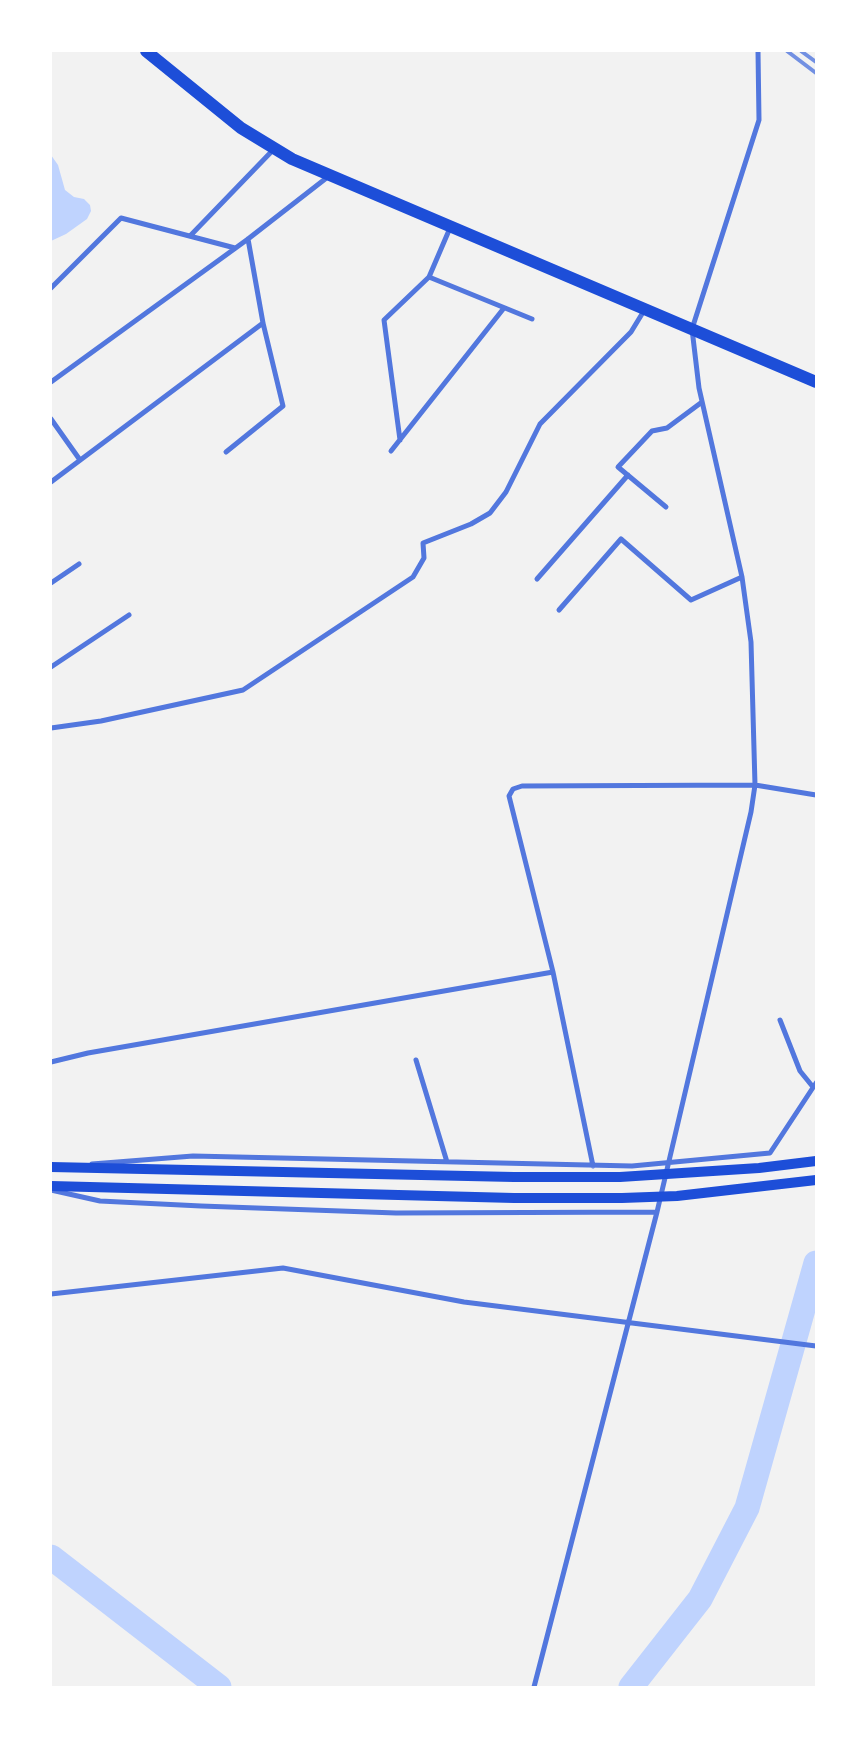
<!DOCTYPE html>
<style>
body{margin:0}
#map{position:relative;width:867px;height:1738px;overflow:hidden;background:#f2f2f2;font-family:Helvetica,sans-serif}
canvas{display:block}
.frame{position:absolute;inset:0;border:52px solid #fff;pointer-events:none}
</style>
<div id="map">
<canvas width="867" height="1738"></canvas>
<div class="frame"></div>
</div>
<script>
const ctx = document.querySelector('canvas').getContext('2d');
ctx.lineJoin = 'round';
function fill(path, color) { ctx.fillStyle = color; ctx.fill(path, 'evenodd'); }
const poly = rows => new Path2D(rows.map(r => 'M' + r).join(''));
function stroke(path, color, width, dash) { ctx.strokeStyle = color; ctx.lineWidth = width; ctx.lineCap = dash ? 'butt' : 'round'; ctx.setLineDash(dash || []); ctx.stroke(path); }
fill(poly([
 [51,155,58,165,65,190,74,197,84,199,90,205,91,211,87,219,66,234,51,241]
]), '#bfd3fe');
stroke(poly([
 [51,1557,219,1687],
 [631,1687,700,1599,747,1508,816,1263]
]), '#bfd3fe', 25);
stroke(poly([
 [190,236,274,149],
 [429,277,532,319],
 [51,288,121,218,235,248],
 [51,382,248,239,329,176],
 [51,419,80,460],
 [400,440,384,320,429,277,450,228],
 [391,451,504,308],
 [226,452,283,406,263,323,248,239],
 [51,482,263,323],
 [666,507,618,467,652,431,667,428,702,402],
 [537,579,628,475],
 [51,583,79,564],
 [559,610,621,539,691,600,742,577],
 [51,667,129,615],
 [51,728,101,721,243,690,413,577,424,558,423,543,471,524,490,513,506,492,540,424,631,332,645,309],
 [780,1020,800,1071,813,1087],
 [416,1060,447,1162],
 [51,1062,88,1053,553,972],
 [92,1164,193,1156,632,1166,770,1153,816,1083],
 [593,1166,553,972,509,796,513,789,522,786,755,785,816,795],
 [51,1190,100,1201,201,1206,396,1213,657,1212,534,1687],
 [657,1212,751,812,755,785,751,642,742,577,699,388,692,329,759,120,758,51],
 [51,1294,283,1268,464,1302,816,1346]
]), '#5277de', 5);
stroke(poly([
 [51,1167,514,1177,620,1177,759,1168,816,1161],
 [51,1186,514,1198,622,1198,677,1196,816,1180]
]), '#1d4ed8', 10);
stroke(poly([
 [146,51,241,128,292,159,816,382]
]), '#1d4ed8', 12);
stroke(poly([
 [787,51,816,73],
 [801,51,816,62]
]), '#7290e2', 4);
</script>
